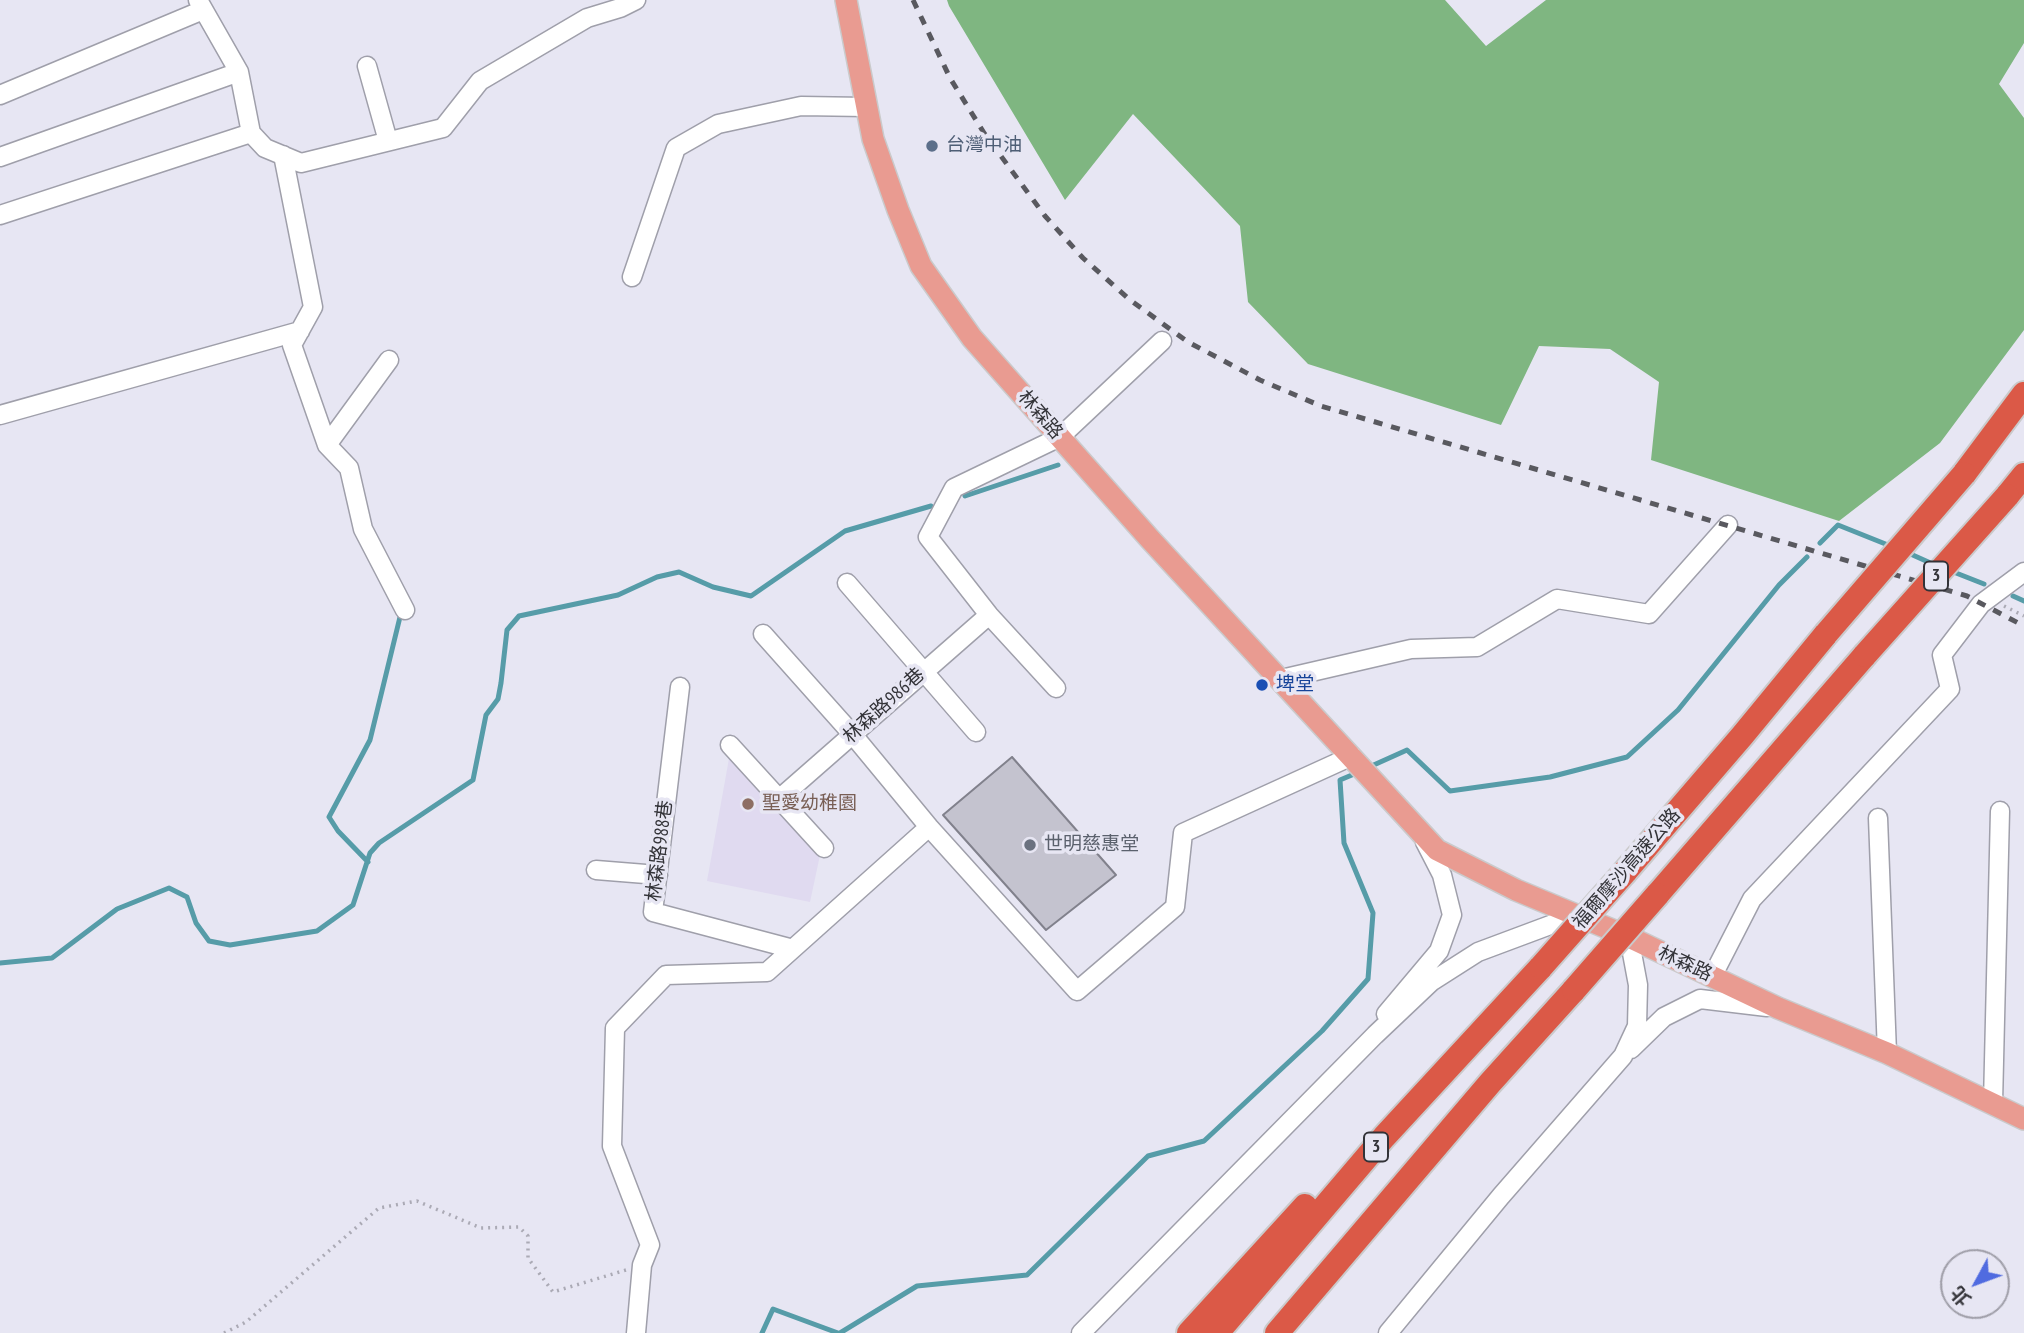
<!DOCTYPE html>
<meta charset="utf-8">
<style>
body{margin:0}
#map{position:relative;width:2024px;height:1333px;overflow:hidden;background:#e7e6f3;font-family:"PT Sans Narrow","Noto Sans TC",sans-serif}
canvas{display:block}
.north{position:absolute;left:1940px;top:1249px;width:70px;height:70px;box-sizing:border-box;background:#e7e6f3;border:2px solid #9f9ea8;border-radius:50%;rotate:229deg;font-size:19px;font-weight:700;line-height:28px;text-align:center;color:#333338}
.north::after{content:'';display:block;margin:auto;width:24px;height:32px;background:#506be0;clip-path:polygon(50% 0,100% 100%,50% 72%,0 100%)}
</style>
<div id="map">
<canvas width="2024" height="1333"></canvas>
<div class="north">北</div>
</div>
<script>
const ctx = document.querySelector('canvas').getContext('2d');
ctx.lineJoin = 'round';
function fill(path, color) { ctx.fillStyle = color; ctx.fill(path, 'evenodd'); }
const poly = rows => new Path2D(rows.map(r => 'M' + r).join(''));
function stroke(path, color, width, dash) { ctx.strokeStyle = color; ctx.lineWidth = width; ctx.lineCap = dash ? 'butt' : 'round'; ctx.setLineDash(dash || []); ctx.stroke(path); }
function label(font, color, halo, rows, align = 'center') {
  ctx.font = font + ' "PT Sans Narrow","Noto Sans TC",sans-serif'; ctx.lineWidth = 7; ctx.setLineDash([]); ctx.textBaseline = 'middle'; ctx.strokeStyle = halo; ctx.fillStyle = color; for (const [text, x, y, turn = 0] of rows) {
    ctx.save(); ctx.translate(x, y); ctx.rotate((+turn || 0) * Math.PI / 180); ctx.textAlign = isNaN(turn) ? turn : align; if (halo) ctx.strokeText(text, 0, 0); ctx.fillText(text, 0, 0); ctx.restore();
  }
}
fill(poly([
 [730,753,820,855,810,902,707,881]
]), '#e0daf0');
fill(poly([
 [947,0,1445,0,1486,46,1546,0,2024,0,2024,43,1999,84,2024,118,2024,330,1940,443,1839,521,1651,460,1659,382,1610,349,1539,346,1501,425,1308,364,1248,302,1240,226,1133,114,1065,200,949,6]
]), '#7fb681');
stroke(poly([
 [965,496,1058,465],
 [1820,543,1838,525,1893,547],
 [1906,552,1935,565],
 [1951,571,1984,584],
 [2013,596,2024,601],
 [1367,768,1407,750,1450,791,1550,777,1627,757,1678,710,1779,585,1807,557],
 [368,862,338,831,329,817,370,740,400,617],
 [0,963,52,958,117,909,169,888,187,897,196,923,209,941,230,945,317,931,353,905,370,853,379,843,473,780,486,715,498,699,501,683,507,630,519,616,618,595,657,577,679,572,713,587,751,596,845,531,931,506],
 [762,1333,773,1309,838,1333],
 [840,1333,917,1286,1027,1275,1148,1156,1204,1141,1322,1031,1368,979,1373,913,1344,843,1340,780,1359,772]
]), '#569ca8', 5);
const building = poly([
 [1012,757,1116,875,1046,930,943,815,1012,757]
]);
fill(building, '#c4c3cf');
stroke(building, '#81818c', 2);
const minor = poly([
 [198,0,239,72,251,133,265,148,301,163,443,128,480,81,587,18,620,8,636,0],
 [367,66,388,141],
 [0,95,203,10],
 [283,155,313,307,292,345,327,445,349,468,363,529,405,610],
 [0,157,239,72],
 [0,215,251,133],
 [632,277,676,148,718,124,801,106,866,107],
 [0,415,300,331],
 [327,445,389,360],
 [847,583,976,732],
 [763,634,853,735,929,827,1077,991,1175,907,1183,833,1352,756],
 [1281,679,1411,649,1477,647,1557,599,1649,614,1728,525],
 [680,687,653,912,793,949],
 [1056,688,989,615,928,537,954,488,1060,437,1162,341],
 [730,745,824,848],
 [779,799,989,615],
 [1878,818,1887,1053],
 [596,870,658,875],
 [1712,977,1752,899,1950,689,1942,655,1981,604,2024,572],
 [1386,1014,1439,951,1452,915,1442,875,1425,842],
 [1631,1049,1664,1017,1700,999,1767,1007],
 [1993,1103,2000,811],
 [636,1333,642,1265,650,1245,612,1146,615,1028,666,975,767,972,929,827],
 [1081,1333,1375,1035,1431,982,1478,952,1577,915],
 [1388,1333,1501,1196,1623,1056,1637,1026,1638,985,1629,937]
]);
const major = poly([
 [846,0,873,139,898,210,921,266,972,338,1149,538,1437,850,1516,890,1629,937,1778,1008,1887,1053,2024,1119]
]);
const highway = poly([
 [1964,474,2024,394],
 [2007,496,2024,475],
 [1625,872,1742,736,1826,634],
 [1657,895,1865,655],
 [1189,1333,1305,1206],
 [1217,1333,1384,1137,1541,967],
 [1277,1333,1490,1083,1574,990]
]);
stroke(minor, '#9f9faa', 21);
stroke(major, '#cacacb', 24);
stroke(highway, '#cacacb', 28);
stroke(poly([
 [2004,606,2024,616],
 [224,1333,246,1322,379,1208,417,1201,481,1228,519,1227,528,1236,528,1258,553,1292,626,1270]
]), '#abaab5', 3.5, [2, 5]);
stroke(minor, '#fff', 18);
stroke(major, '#e99b91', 21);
stroke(highway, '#db5947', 24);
stroke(poly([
 [913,0,950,78,984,133,1045,216,1083,258,1130,300,1188,342,1260,380,1321,406,1967,596,2024,626]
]), '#59595f', 5, [9, 9]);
const highwayBridge = poly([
 [1826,634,1964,474],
 [1865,655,2007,496],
 [1541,967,1625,872],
 [1574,990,1657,895]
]);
stroke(highwayBridge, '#cacacb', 28, []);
stroke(highwayBridge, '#db5947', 24);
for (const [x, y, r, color] of [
 [932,146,7,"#5c6f8a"],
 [1262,685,7,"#1a4fb4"],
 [748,804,7,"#8d6e63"],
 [1030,845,7,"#6b7280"]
]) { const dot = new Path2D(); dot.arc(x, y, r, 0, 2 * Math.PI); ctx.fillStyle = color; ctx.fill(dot); stroke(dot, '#e7e6f3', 2.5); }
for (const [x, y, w] of [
 [1936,576,24],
 [1376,1147,24]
]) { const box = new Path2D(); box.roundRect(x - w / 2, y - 14.5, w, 29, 5); ctx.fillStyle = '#e7e6f3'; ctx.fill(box); stroke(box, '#333338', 2); }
label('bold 18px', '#333338', null, [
 ["3",1936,576],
 ["3",1376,1147]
]);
label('19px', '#4e5e75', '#e7e6f3', [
 ["台灣中油",946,146]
], 'left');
label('19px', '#333338', '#e7e6f3', [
 ["林森路",1040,415,49],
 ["林森路986巷",884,706,-42],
 ["林森路988巷",660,851,-83],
 ["福爾摩沙高速公路",1627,869,-49],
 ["林森路",1685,964,25]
]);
label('19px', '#164399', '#e7e6f3', [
 ["埤堂",1276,685]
], 'left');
label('19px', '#785e54', '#e7e6f3', [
 ["聖愛幼稚園",762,804]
], 'left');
label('19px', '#5b616d', '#e7e6f3', [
 ["世明慈惠堂",1044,845]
], 'left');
</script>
